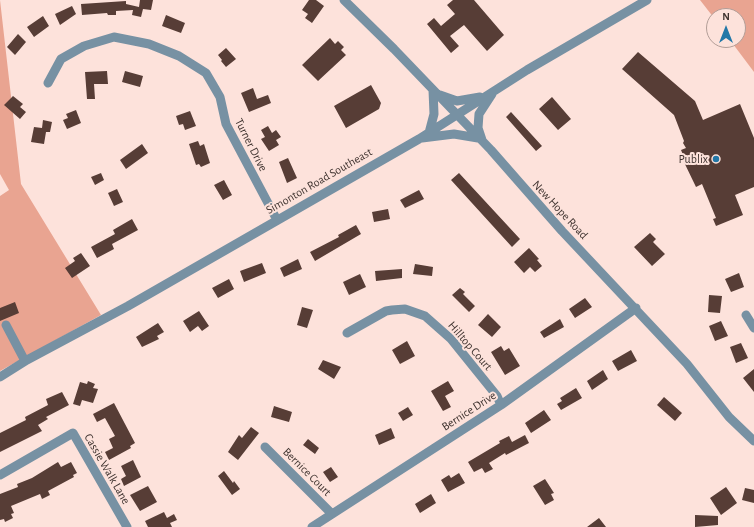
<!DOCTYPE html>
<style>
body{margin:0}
#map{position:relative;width:754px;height:527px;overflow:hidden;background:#fde2db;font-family:"Alegreya Sans",sans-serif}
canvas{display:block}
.north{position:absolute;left:706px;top:8px;width:40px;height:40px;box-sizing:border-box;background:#fde2db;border:1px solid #b29d97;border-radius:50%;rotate:0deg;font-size:11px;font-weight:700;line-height:16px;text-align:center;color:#413531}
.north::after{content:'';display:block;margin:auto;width:14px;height:18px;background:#2277a7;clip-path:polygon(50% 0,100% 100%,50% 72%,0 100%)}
</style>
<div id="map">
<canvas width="754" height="527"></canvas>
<div class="north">N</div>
</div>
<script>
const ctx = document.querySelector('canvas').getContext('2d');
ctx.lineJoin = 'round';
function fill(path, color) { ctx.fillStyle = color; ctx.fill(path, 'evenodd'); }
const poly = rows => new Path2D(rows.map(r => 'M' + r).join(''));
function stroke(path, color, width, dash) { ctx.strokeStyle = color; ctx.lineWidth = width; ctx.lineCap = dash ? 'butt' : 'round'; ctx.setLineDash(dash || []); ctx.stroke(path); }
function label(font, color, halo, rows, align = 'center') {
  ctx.font = font + ' "Alegreya Sans",sans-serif'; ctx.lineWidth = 4; ctx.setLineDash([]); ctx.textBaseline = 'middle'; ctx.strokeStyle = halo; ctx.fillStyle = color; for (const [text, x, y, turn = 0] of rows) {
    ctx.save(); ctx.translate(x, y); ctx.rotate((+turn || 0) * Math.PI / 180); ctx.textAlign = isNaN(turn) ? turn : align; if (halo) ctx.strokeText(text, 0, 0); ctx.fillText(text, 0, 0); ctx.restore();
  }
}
fill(poly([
 [0,0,21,184,101,315,0,371,0,196,9,190,0,174],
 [700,0,754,0,754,72,730,40,738,40,738,16,714,16,714,18]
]), '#e9a491');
fill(poly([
 [140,0,153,0,151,10,143,9,141,17,132,15,133,10,116,11,116,15,108,15,107,13,82,15,81,4,126,1,126,4,139,7],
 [309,0,316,0,324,6,312,23,305,18,308,14,302,10],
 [453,0,474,0,504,35,487,51,464,25,450,36,459,46,451,53,427,24,434,18,441,26,455,14,447,5],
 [72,6,76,14,60,25,55,14],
 [166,15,185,23,181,33,162,26],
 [43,16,49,26,34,37,27,27],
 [18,34,26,42,15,55,7,47],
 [330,38,335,44,338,41,344,47,341,50,346,55,318,81,302,65],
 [226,48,236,59,226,67,221,61,222,60,218,55],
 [638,52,695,101,703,120,740,104,754,138,754,187,735,195,743,215,716,226,713,219,716,218,702,184,696,187,682,158,684,157,681,150,686,148,683,143,684,141,674,115,622,69],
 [107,71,108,84,94,84,95,99,87,99,85,72],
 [125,71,143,76,140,87,122,82],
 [371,85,381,103,379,109,346,128,334,106],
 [253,88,257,99,268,95,271,103,249,112,241,93],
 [13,96,23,104,20,107,26,112,20,119,4,105],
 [552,97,571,119,558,130,539,109],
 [76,110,81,123,67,129,63,120,68,118,66,114],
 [190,111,196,126,185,130,183,124,179,125,176,116],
 [511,112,542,146,536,151,506,117],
 [43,120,52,122,50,132,46,132,44,144,31,142,34,127,42,128],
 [268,126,272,133,276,130,281,137,276,140,279,145,269,151,261,139,265,137,261,130],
 [198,141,200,146,204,144,210,163,201,167,199,164,196,165,189,144],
 [142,144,148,153,126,169,120,160],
 [288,158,297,178,287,183,279,162],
 [101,173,104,180,95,185,91,177],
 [459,173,520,239,512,247,451,180],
 [224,180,232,195,223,200,214,185],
 [117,189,123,202,114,206,108,193],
 [419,190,424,199,405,208,400,200],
 [388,209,390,219,374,222,372,212],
 [132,219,138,230,112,244,114,249,97,258,91,247,115,234,113,230],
 [356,225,361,234,315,261,310,252,339,237,338,235],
 [650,233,656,239,653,242,665,254,652,266,634,247],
 [529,248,539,259,537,260,542,266,535,272,530,267,524,273,514,262],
 [81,253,90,266,72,278,65,268,75,261,73,258],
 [298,259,302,269,284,277,280,268],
 [262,263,266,273,244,282,240,271],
 [415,264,433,267,432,276,413,274],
 [402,269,402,278,376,281,375,271],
 [739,273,744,287,731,292,725,279],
 [360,274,366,287,349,295,343,282],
 [229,279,234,289,218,298,212,288],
 [460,288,465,292,463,294,475,306,469,312,452,295],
 [709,295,722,296,720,313,708,312],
 [585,298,592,307,575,318,569,309],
 [15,302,19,313,0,321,0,308],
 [302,307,313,310,307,328,297,325],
 [199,311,209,326,202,331,198,326,190,332,183,321],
 [488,314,501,327,492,337,478,325],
 [560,319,564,327,544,338,540,332],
 [721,321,728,336,715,341,709,326],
 [158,323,164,332,157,336,159,339,142,347,136,337],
 [407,341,415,356,400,364,392,350],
 [741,343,748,358,736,363,730,347],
 [501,346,504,351,509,348,520,366,505,375,491,352],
 [631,350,637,361,618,371,612,361],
 [323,360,341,367,334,379,318,369],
 [754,369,754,392,743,378],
 [603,370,608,379,592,390,587,381],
 [88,381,95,384,93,388,98,389,93,403,82,400,80,406,73,404,80,382,87,384],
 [448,381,454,391,445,396,451,407,443,411,431,391],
 [576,388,582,398,561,410,557,404,562,401,560,398],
 [62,392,69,405,46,417,48,419,38,425,42,431,0,452,0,433,26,420,25,417,48,405,46,399],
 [664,397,682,413,675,421,657,405],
 [114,403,135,443,130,446,131,448,109,460,105,452,113,448,109,439,115,436,105,418,97,422,93,414],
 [274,406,292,412,289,422,271,417],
 [408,407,413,415,403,421,398,413],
 [544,410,551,420,531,433,525,423],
 [251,427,259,433,238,460,228,452,239,435,242,438],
 [391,428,395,438,379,445,375,435],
 [525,435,529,443,506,455,505,453,489,463,493,469,485,473,482,468,474,472,468,462,500,443,499,441,509,436,512,442],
 [308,439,319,448,315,454,303,445],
 [133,460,141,477,124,486,121,479,126,476,121,466],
 [58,462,61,467,71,462,77,473,73,475,74,477,48,491,50,495,42,499,40,494,11,506,14,513,11,514,13,518,5,522,4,519,0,520,0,494,18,487,17,484,32,478],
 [331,467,338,477,330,482,323,472],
 [224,471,233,483,234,481,240,489,232,495,218,476],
 [459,473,465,483,448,492,441,480,449,475,451,478],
 [545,479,554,493,551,494,554,500,545,505,533,486],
 [148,486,157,502,140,511,130,495],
 [726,487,737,503,721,515,710,498],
 [745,488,754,490,754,503,742,500],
 [431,494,436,503,420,513,415,504],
 [164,512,167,518,174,514,177,520,170,523,172,527,148,527,145,521],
 [695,515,718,516,718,525,695,527],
 [599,518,606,527,587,527]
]), '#573d36');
stroke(poly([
 [344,0,394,49,491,150,562,231,687,364,729,417,754,441],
 [48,83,61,59,84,46,114,37,149,44,179,56,206,73,220,97,226,124,277,220],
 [440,95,457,101,480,97],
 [429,133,434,114,433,90],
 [422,138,454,134,478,138],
 [482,140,478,128,479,114,492,94],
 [746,315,754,328],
 [6,325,25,361],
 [347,333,386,311,392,310,405,309,425,316,451,339,497,396,501,405],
 [0,377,27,360,128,306,419,139,527,70,647,0],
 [265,447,332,514],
 [0,475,73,433,127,527],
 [312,527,501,405,636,308]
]), '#7791a3', 9);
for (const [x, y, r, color] of [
 [716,159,4,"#2277a7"]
]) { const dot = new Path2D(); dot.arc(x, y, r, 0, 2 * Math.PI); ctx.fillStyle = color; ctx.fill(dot); stroke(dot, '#fde2db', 1.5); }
label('12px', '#413531', '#fde2db', [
 ["Turner Drive",251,145,63],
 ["Simonton Road Southeast",319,181,-30],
 ["New Hope Road",560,210,47],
 ["Hilltop Court",470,346,49],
 ["Bernice Drive",469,411,-33],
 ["Cassie Walk Lane",107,469,60],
 ["Bernice Court",307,472,45]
]);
label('12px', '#413531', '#fde2db', [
 ["Publix",708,159]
], 'right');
</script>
